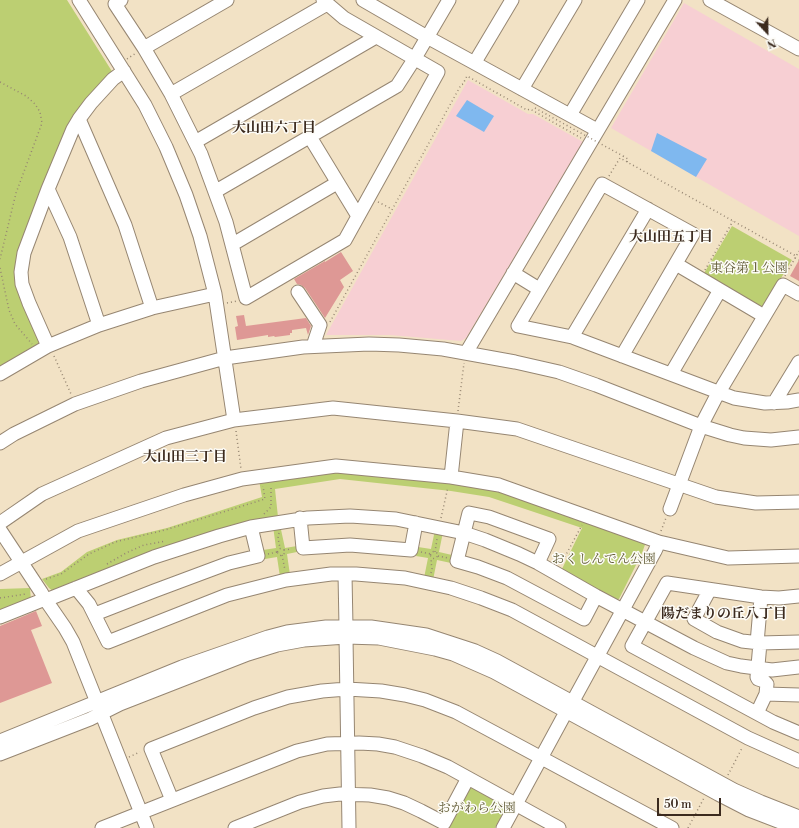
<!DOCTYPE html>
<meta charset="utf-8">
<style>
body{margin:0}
#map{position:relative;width:799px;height:828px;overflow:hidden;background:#f2e2c5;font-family:"Libre Bodoni",serif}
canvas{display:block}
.north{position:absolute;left:747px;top:12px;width:40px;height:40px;-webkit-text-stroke:3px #fdfcf7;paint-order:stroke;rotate:158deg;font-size:11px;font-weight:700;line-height:16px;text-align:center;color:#3b2a1e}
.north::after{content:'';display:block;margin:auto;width:14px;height:18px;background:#3b2a1e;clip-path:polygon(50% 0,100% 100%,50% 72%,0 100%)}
.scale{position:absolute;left:657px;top:798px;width:64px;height:18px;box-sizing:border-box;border:2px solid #3b2a1e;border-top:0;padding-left:5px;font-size:12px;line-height:14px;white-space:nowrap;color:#3b2a1e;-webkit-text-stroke:3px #fdfcf7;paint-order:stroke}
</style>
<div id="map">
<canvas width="799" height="828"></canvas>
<div class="north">N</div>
<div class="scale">50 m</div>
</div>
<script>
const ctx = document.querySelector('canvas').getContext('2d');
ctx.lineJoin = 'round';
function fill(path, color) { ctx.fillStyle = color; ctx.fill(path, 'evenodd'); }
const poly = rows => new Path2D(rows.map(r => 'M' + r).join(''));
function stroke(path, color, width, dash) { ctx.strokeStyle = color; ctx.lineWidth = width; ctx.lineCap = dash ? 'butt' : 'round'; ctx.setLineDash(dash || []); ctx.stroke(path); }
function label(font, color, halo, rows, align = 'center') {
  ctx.font = font + ' "Libre Bodoni","Noto Serif JP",serif'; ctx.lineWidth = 3; ctx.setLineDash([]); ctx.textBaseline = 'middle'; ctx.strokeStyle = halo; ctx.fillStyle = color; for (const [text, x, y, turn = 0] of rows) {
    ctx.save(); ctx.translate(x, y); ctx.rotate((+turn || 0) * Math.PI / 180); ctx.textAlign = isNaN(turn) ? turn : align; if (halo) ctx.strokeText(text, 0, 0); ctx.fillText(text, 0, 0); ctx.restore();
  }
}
fill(poly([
 [684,3,799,69,799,236,611,128],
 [468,80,528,114,533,114,583,142,466,338,461,341,390,335,326,335]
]), '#f7cfd3');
fill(poly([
 [0,0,67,0,113,73,84,105,20,252,42,342,0,369],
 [732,226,792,260,763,308,703,275],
 [339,470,500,490,646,542,642,553,619,599,614,601,561,571,582,528,489,497,451,491,340,479,275,489,278,517,54,592,49,588,42,579,61,572,87,552,117,540,167,528,262,497,259,480],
 [280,525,285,548,297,546,297,552,287,554,290,575,280,577,277,557,265,559,263,550,276,548,273,526],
 [435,530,443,532,439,552,452,555,451,563,437,560,433,580,424,578,428,558,416,556,418,547,431,549],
 [30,588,31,601,0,613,0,589],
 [469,783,508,804,495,828,445,828]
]), '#bccf72');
fill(poly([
 [467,100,494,116,484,132,456,116],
 [657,133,707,159,696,177,651,151]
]), '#7fb8ef');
fill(poly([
 [341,252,353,271,340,280,344,287,325,318,305,288,301,285,297,284,294,279,325,261,325,262],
 [799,260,799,281,790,276],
 [244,315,246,326,306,318,311,326,308,335,306,328,292,330,292,333,290,333,290,335,275,337,274,336,268,337,268,335,237,340,235,327,238,326,236,316],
 [36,611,42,626,31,630,52,683,0,703,0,626]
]), '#de9895');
const minor = poly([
 [79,0,145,105,166,147,186,195,200,236,215,294,234,420],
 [121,0,115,4,144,48,171,94,201,154,226,222,246,298,345,240,438,72,344,18,323,0],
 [363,0,427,37,597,130],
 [710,0,799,49],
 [144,48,227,0],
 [475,62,512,0],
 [522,89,575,0],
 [171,94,327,4],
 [570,115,638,0],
 [79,119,125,225,152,308],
 [310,137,358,216],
 [195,142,376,37],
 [48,189,70,237,99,325],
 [216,191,397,86,415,58,449,0],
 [233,244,337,183],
 [676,264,764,316],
 [513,273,539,289],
 [298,292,320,325,313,346],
 [572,337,648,209],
 [48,346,29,303,22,284,21,272,24,253,48,189,73,129,79,119,91,103,113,79,124,71],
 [466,353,675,0],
 [622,356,693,234,602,184,518,326,572,337,734,398,765,403,787,402,799,400],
 [0,374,48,346,99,325,152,308,215,294],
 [671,374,720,290],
 [774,403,799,362],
 [0,443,14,434,75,404,141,381,225,358,303,347,369,344,399,345,443,349,515,362,559,372,596,385,701,426,730,435,744,438,771,440,799,437],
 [451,477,457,421],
 [670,509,701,426,715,399,783,285,799,294],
 [300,518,303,548,350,545,411,550,416,523],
 [0,523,42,494,166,438,234,420,333,408,457,421,517,429,716,497,756,503,799,502],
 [0,530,41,592,45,599,65,628,73,642,147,828],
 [538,563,549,539,489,517,469,513,457,561,478,567,507,578,584,619,596,596],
 [0,574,78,531,184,495,242,479,336,466,451,477,499,485,659,542,728,558,799,556],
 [345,574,346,627],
 [76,588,89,604,108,642,227,595,286,580,331,574,356,574,405,578,451,588,481,598,512,610,748,738,799,761],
 [709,591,694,619,717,632,742,641,760,643,799,642],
 [799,596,779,598,761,597,667,583,632,646,773,722,799,733],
 [46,600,154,557,219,536,251,527,308,518,350,516,396,519,464,533,485,540,519,554,538,563,596,596,694,648,727,663,741,666,772,670,799,667],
 [95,614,154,591,229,563,258,556,251,527],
 [0,617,45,599],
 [346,637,349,828],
 [757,643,761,597],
 [760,643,757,677,758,679,764,681,767,684,766,694],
 [573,701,655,551,659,542],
 [757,713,766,694,799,695],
 [0,741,182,667,268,637,287,632,326,627,371,627,426,635,475,651,497,661,734,790,761,802,799,817],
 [0,754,90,719,120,704,248,654,277,645,304,640,346,637,379,638,435,649,453,654,494,672,718,794,749,810,796,828],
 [172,800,151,749,254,708,288,697,322,691,347,689,381,691,405,695,425,700,456,712,672,828],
 [102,828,297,751,327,744,359,743,378,744,395,747,422,756,448,767,559,828],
 [235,828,300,802,323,796,340,794,370,795,388,798,404,803,421,811,444,823,468,778],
 [503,828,566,712]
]);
stroke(minor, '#968672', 15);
stroke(poly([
 [127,59,136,53],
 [0,82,26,96,35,104,40,112,42,123,16,193,0,259],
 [623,156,628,159,627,162],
 [609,176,620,158,796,256],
 [378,202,392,209],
 [795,258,799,260],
 [0,268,9,310,15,324,32,344],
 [705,270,733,221],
 [785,276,799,251],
 [227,303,237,301],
 [330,322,461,85,463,84,467,76,527,110,530,109,581,138],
 [54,356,71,394],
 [458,411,464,363],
 [236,431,241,469],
 [264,514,271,507,271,485],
 [441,518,448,487],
 [661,531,666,518],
 [279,533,278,538,280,548],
 '277.5 552a3.5 3.5 0 1 1 7 0a3.5 3.5 0 1 1-7 0Z',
 [284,550,292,549],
 '430.5 555a3.5 3.5 0 1 1 7 0a3.5 3.5 0 1 1-7 0Z',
 [421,552,431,554],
 [435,552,437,539],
 [268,554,277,552],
 [282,555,285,570],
 [438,556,448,558],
 [107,564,126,553,144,545,166,541],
 [561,564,582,525],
 [431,573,432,569,431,561,434,559],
 [46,579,61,574,89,554,115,542,165,530,265,499,263,486],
 [0,598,26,594],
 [129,757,140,752],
 [728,775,742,748],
 [688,828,704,798]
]), '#968672', 1.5, [1, 3]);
stroke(minor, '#fff', 13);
stroke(poly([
 [535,108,623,156]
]), '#968672', 1.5, [1, 3]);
label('13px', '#625c37', '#fdfcf7', [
 ["東谷第１公園",749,269],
 ["おくしんでん公園",604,560],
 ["おがわら公園",477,809]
]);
label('bold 14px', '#3b2a1e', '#fdfcf7', [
 ["大山田六丁目",274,129],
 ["大山田五丁目",671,238],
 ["大山田三丁目",185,458],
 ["陽だまりの丘八丁目",724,615]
]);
</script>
